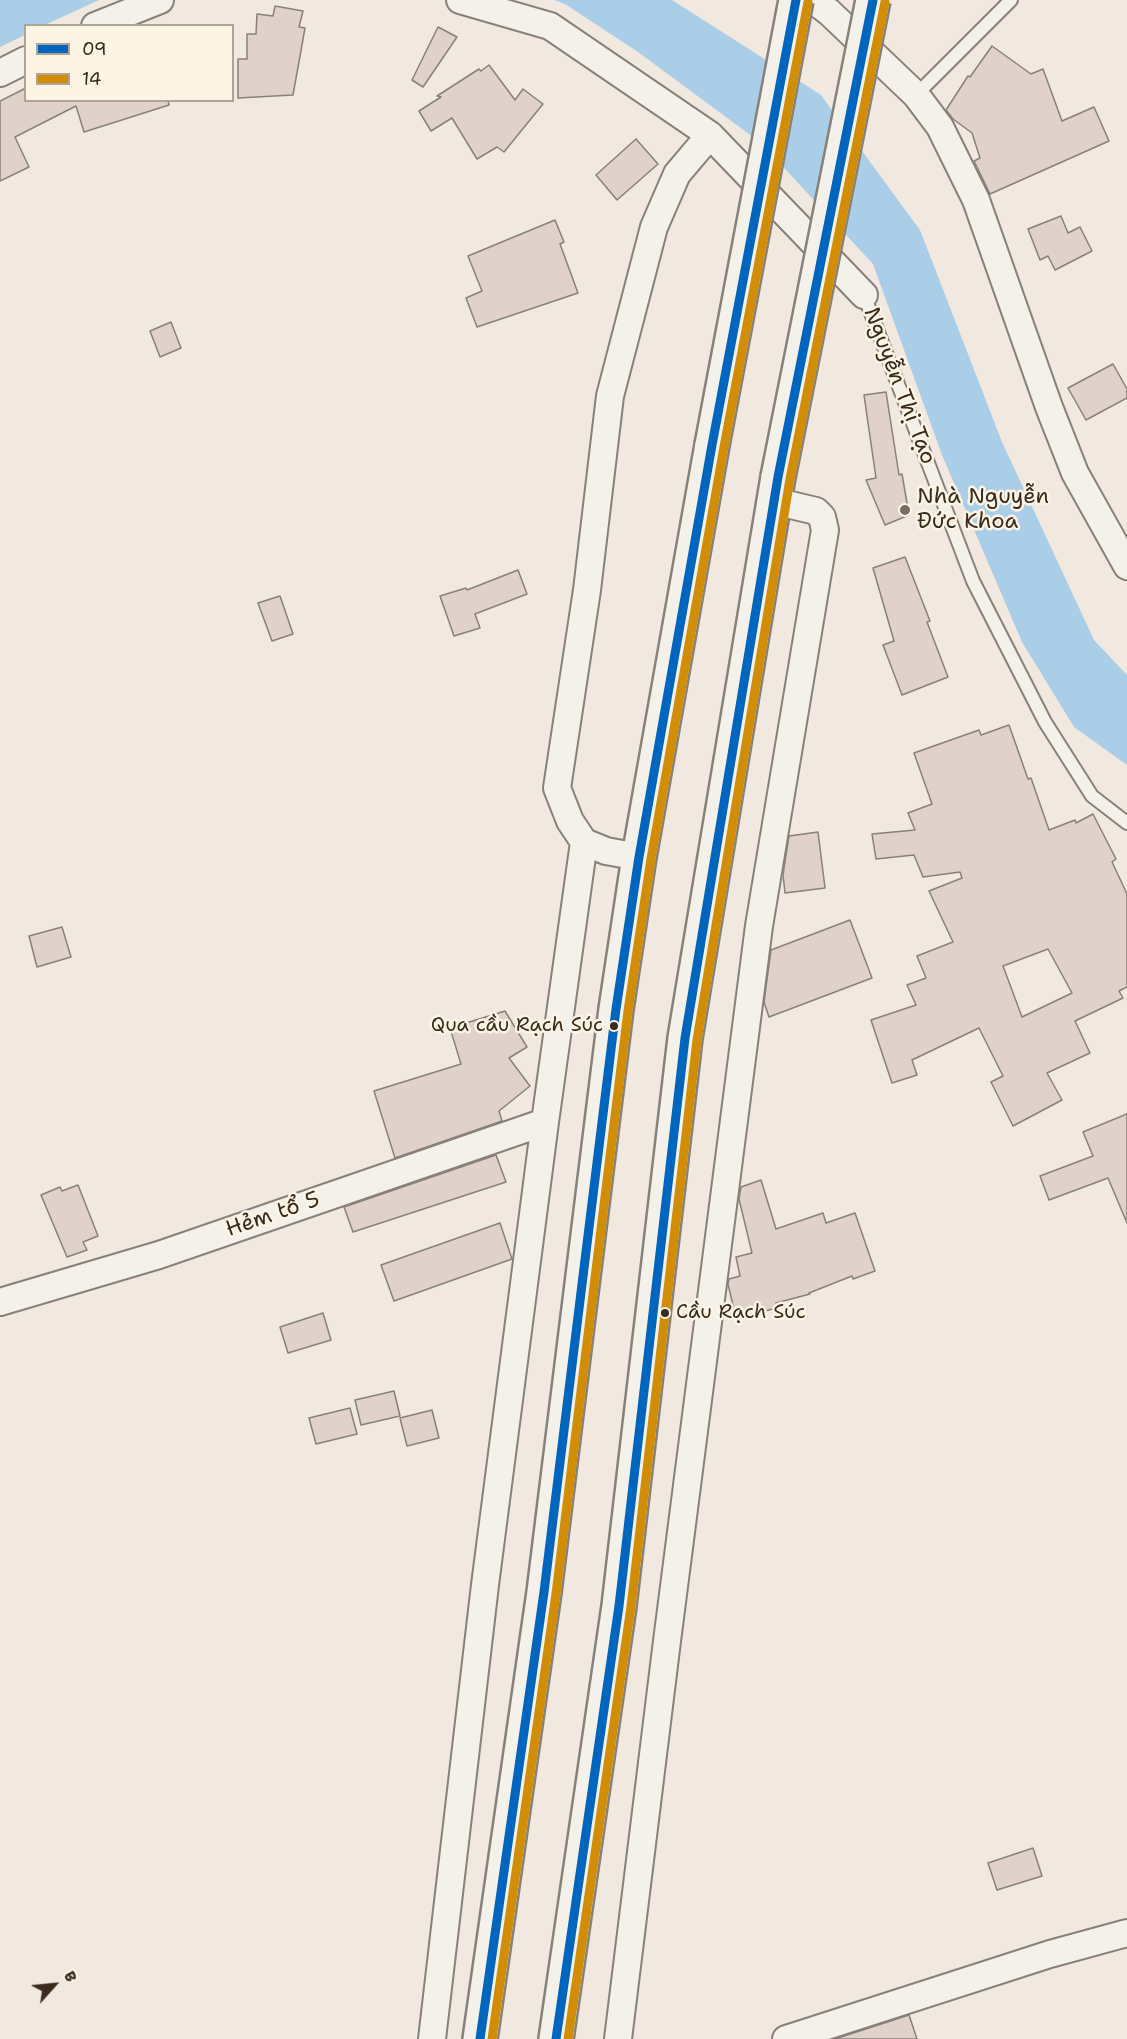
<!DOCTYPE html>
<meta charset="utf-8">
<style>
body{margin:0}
#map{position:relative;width:1127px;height:2039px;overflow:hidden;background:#f1e8df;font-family:"Shantell Sans",sans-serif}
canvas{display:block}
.legend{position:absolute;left:24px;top:24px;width:210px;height:78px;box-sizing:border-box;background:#fcf5e5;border:2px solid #afa495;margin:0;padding:8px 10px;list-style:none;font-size:18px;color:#3b2a1e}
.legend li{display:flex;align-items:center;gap:12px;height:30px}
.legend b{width:30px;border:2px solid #afa495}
.north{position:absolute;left:24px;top:1955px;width:60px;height:60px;-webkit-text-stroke:4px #fcf5e5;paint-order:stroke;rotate:63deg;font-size:16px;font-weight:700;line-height:24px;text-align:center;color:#3b2a1e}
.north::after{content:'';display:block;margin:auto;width:21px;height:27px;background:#3b2a1e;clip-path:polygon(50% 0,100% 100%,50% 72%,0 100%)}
</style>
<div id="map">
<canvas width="1127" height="2039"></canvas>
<ul class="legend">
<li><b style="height:8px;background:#0065bd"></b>09</li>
<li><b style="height:8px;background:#d18d06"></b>14</li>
</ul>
<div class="north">B</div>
</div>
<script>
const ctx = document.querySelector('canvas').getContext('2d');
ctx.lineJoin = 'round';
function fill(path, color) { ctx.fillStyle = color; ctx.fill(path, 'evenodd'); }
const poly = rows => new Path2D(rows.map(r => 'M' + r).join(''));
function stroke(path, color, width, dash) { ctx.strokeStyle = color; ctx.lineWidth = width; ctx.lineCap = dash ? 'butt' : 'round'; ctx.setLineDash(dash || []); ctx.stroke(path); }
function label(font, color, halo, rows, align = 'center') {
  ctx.font = font + ' "Shantell Sans",sans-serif'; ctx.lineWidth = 5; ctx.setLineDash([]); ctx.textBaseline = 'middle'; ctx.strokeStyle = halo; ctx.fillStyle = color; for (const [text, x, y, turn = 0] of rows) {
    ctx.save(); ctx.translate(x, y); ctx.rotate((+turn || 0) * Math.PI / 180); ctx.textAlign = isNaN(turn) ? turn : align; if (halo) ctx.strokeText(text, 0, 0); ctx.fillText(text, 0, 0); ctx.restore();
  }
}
fill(poly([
 [0,0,99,0,45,25,26,26,25,35,0,47],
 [554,0,672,0,821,95,920,230,1002,442,1094,640,1127,675,1127,765,1074,727,1022,642,942,455,873,264,761,143,638,52,565,4]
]), '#aacee7');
const building = poly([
 [275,6,303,11,299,27,305,28,293,95,238,98,238,59,247,59,247,34,256,34,257,14,273,16,275,6],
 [438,27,457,37,423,87,412,80,438,27],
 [992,46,1031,74,1043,69,1062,121,1094,107,1109,141,990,194,974,161,980,158,972,133,953,119,946,110,968,76,970,77,992,46],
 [489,65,515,100,523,89,543,104,504,152,497,147,477,159,452,118,431,131,419,111,441,97,437,96,479,69,481,71,489,65],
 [26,88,26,100,168,100,169,105,84,132,76,106,15,137,29,167,0,181,0,101,26,88],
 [636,139,658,164,617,200,596,175,636,139],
 [1061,216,1068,233,1080,227,1092,251,1055,270,1048,256,1040,260,1028,229,1061,216],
 [555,220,564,242,560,244,578,293,477,327,466,298,482,291,468,256,555,220],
 [171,322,181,348,160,357,150,331,171,322],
 [1113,364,1127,389,1127,398,1086,420,1068,388,1113,364],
 [886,392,899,475,902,474,909,515,885,525,866,480,876,478,864,395,886,392],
 [905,557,930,621,927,622,948,677,902,695,883,645,894,641,873,568,905,557],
 [518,570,527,594,475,614,480,628,454,636,440,596,466,588,467,590,518,570],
 [280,596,293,634,272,641,258,603,280,596],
 [1009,725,1028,779,1031,778,1049,830,1075,820,1076,823,1093,814,1116,859,1112,862,1127,894,1127,987,1119,991,1123,998,1075,1021,1090,1053,1047,1073,1062,1100,1013,1126,991,1082,1003,1076,979,1028,912,1060,917,1075,892,1083,871,1020,916,1005,907,985,926,978,917,956,953,942,929,891,962,878,960,872,923,877,914,855,876,859,872,834,915,830,908,813,932,804,914,753,979,730,981,735,1009,725],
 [1048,949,1072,993,1022,1017,1003,966,1048,949],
 [818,832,825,888,785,893,783,875,789,836,818,832],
 [850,920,872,978,769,1017,764,1002,771,950,850,920],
 [62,927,71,957,37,967,29,936,62,927],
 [505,1011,527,1047,509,1058,530,1086,499,1111,502,1121,395,1158,374,1091,461,1064,450,1028,505,1011],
 [1127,1114,1127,1223,1108,1178,1049,1200,1040,1176,1093,1156,1083,1132,1127,1114],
 [496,1155,506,1182,353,1232,344,1207,496,1155],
 [761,1180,776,1229,823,1213,826,1223,855,1213,875,1271,853,1279,852,1276,809,1293,810,1294,776,1303,777,1308,736,1318,728,1284,729,1279,740,1276,736,1257,752,1253,739,1199,741,1187,761,1180],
 [78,1185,98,1236,83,1242,87,1250,67,1257,41,1195,60,1187,62,1191,78,1185],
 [500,1223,512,1259,394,1301,381,1265,500,1223],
 [323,1313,331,1340,288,1353,280,1327,323,1313],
 [394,1391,400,1416,361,1425,355,1400,394,1391],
 [350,1408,357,1434,316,1444,309,1418,350,1408],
 [432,1410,439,1438,407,1446,400,1418,432,1410],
 [1033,1848,1042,1876,997,1890,988,1863,1033,1848],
 [909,2015,917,2039,835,2039,909,2015]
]);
fill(building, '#e0d1ca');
stroke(building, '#88817a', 1.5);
const service = poly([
 [916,95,1011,0],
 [864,295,973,581,1045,722,1092,796,1127,823]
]);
const minor = poly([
 [460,0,550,26,710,135,864,295],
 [813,0,829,12,916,95,940,127,976,200,1049,407,1075,473,1127,566],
 [95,26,160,0],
 [0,73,26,60],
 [639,857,606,851,584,842,570,821,557,788,587,590,610,396,654,227,677,174,710,135],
 [0,1302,159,1255,545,1122],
 [432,2039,485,1585,545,1122,584,842],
 [618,2039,667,1641,759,926,825,530,822,517,816,511,774,501],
 [786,2039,1050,1954,1127,1933]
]);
const secondary = poly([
 [480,2039,544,1592,616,1009,639,857,712,445],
 [556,2039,619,1606,685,1038,778,477]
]);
stroke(service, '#88817a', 16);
stroke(minor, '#88817a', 30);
stroke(secondary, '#88817a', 38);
stroke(service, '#f4f0ea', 12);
stroke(minor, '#f4f0ea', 26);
stroke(secondary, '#f4f0ea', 33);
const secondaryBridge = poly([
 [712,445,796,0],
 [778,477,873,0]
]);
stroke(secondaryBridge, '#88817a', 38, []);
stroke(secondaryBridge, '#f4f0ea', 33);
stroke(poly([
 [480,2039,544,1592,616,1009,639,857,712,445,796,0],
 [556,2039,619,1606,685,1038,778,477,873,0]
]), '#0065bd', 9);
stroke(poly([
 [492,2039,556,1594,628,1011,651,859,724,447,808,2],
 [568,2039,631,1607,697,1040,790,479,885,2]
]), '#d18d06', 9);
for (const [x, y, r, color] of [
 [905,510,6,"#7b6c62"],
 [614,1026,5,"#3b2a1e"],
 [665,1313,5,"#3b2a1e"]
]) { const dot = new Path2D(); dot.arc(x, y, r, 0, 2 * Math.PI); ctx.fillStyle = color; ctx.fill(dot); stroke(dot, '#fcf5e5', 2); }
label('20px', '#3b2a1e', '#fcf5e5', [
 ["Qua cầu Rạch Súc",603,1026],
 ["Cầu Rạch Súc",676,1313,"left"]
], 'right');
label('22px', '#3b2a1e', '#fcf5e5', [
 ["Nguyễn Thị Tạo",899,386,69],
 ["Hẻm tổ 5",273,1215,-19]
]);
label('22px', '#3b2a1e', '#fcf5e5', [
 ["Nhà Nguyễn",917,497],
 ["Đức Khoa",917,522]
], 'left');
</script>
